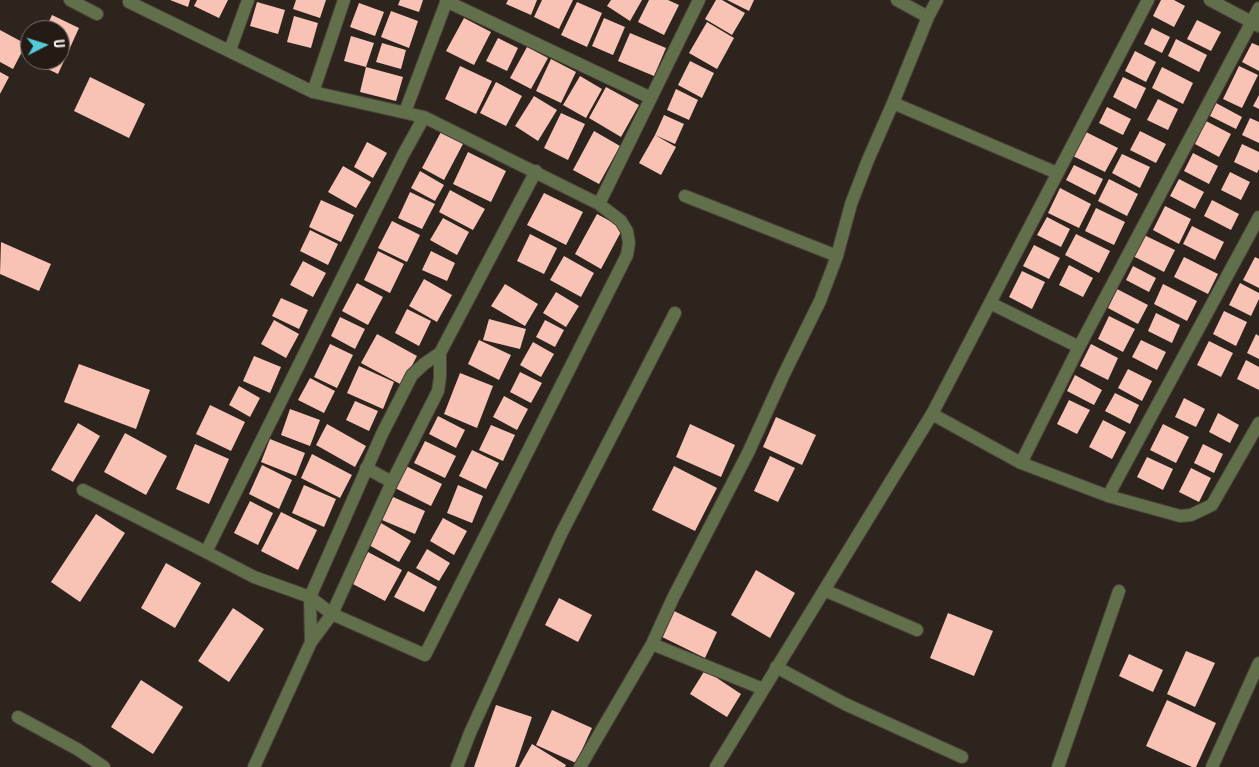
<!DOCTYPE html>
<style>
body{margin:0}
#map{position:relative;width:1259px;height:767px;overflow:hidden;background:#2e241e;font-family:"Asap Condensed",sans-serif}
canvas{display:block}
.north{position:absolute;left:20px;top:20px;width:50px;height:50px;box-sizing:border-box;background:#241b15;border:1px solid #776f6a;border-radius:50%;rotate:85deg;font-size:14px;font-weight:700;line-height:20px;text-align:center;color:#f3ede9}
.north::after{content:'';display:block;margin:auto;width:18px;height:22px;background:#52cbd8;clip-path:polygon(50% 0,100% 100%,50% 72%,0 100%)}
</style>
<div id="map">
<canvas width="1259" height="767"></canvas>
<div class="north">U</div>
</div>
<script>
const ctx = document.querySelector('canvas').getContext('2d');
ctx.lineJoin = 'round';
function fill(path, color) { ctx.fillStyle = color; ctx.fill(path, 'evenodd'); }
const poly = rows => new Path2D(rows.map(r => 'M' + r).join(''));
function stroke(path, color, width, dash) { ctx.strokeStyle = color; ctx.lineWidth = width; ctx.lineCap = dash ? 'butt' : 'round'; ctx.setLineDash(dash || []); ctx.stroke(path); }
fill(poly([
 [170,0,190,0,188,7],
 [197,0,228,0,219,18,194,6],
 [296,0,326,0,320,18,293,9],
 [400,0,423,0,419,12,398,5],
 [508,0,537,0,531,15,506,4],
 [542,0,573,0,559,29,534,17],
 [611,0,642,0,630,21,607,6],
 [649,0,668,0,679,5,664,35,638,22],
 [716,0,722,0,745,13,732,35,705,19],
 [727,0,754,0,749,11],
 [1161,0,1174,0,1185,6,1174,27,1153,16],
 [257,2,285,10,278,34,250,26],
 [577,2,602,13,587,47,561,35],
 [359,3,384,12,375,36,350,27],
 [391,11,418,21,409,48,381,37],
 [52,15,79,28,58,74,29,60,60,60,60,30,45,30],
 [294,16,318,23,311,48,287,42],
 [464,18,491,32,474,65,446,51],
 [604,18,625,27,613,55,592,46],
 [1197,20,1221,32,1211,51,1187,39],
 [707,22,734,38,717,69,689,53],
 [1152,28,1170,37,1162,53,1144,44],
 [0,30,26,44,13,69,0,62],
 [630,33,666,48,654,76,618,61],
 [351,36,374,43,366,67,344,61],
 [498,38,518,48,507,71,486,61],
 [1176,39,1207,55,1199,72,1168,56],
 [382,43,406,50,401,69,376,62],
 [1252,43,1259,46,1259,71,1242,62],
 [527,47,548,58,531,89,510,78],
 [1135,51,1156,62,1146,82,1125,71],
 [551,59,576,72,561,103,536,91],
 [690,61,714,73,702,98,678,85],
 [460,66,492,81,476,114,445,99],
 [1239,66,1258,75,1242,108,1223,99],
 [366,67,403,77,396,101,360,92],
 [1162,67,1193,83,1183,104,1152,88],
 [0,72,9,77,0,94],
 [580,76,602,89,586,118,563,105],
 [90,77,145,104,129,138,74,111],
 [1123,77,1146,88,1136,109,1113,97],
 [496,82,522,96,506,126,480,113],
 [606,87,639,105,621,137,589,118],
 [676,89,698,100,689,120,667,110],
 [1259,95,1259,109,1253,106],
 [534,96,557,110,538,141,515,126],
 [1158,99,1178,109,1168,130,1147,120],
 [1216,103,1242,117,1236,129,1210,116],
 [1107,107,1131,119,1123,135,1099,123],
 [561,113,585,124,568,160,544,148],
 [664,115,684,124,675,144,655,135],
 [1250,118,1259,122,1259,143,1242,135],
 [1206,121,1231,134,1219,157,1195,144],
 [442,130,464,142,444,180,422,168],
 [594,131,620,146,599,184,573,170],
 [1140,131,1166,144,1156,163,1130,150],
 [1086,132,1118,148,1105,172,1073,156],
 [655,135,676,147,661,175,639,163],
 [367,142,387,153,373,178,354,167],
 [1242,144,1259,152,1259,169,1257,173,1234,162],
 [468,152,506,171,491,202,453,184],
 [1193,153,1218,166,1209,184,1184,171],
 [1122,154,1150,167,1140,188,1112,173],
 [1074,165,1103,179,1095,195,1066,180],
 [343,166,371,182,356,208,328,192],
 [420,171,444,185,435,201,411,188],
 [1230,172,1250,182,1241,200,1221,190],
 [1109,179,1138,194,1127,216,1098,201],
 [1179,179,1204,192,1195,209,1170,196],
 [1060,188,1091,204,1079,228,1048,213],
 [450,190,485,209,473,230,439,212],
 [410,192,435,204,422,229,398,218],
 [544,193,583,212,566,245,527,225],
 [321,200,354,215,341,242,309,227],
 [1212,200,1239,214,1231,230,1204,216],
 [1165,206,1191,219,1179,244,1153,230],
 [1096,208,1125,222,1114,245,1085,231],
 [597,214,623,228,601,269,575,254],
 [1047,217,1070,229,1061,247,1037,235],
 [443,218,469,232,457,255,430,240],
 [392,221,420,235,407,262,378,248],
 [1192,226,1224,242,1215,260,1183,244],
 [310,230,338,244,328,265,300,251],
 [530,234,557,248,544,274,517,261],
 [1076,234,1110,251,1099,273,1065,255],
 [1142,234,1175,250,1164,272,1131,255],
 [1,242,51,264,39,291,0,274],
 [1034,245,1060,258,1049,279,1023,266],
 [378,251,404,264,390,293,364,280],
 [431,251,455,263,447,281,422,270],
 [564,256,594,273,581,297,550,280],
 [1184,257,1218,274,1208,294,1174,277],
 [1255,257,1259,259,1259,288,1243,280],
 [303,261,326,273,313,297,290,285],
 [1069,265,1093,278,1083,297,1059,285],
 [1133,266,1156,278,1149,292,1126,280],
 [1022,271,1045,282,1032,309,1009,297],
 [424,279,452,295,437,322,409,306],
 [357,283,383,297,368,325,342,311],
 [1240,283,1259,293,1259,299,1251,316,1229,305],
 [505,284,538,304,525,326,491,306],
 [1163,284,1197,301,1187,321,1154,304],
 [1117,289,1148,305,1138,324,1108,308],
 [556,292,579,306,566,327,543,313],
 [281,298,308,310,299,329,272,316],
 [407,309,431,321,419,346,395,333],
 [1224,311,1247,322,1236,346,1213,334],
 [1156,313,1180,325,1172,343,1148,331],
 [1109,316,1135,329,1123,352,1098,339],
 [340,317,365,329,355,349,331,336],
 [489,319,526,329,520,349,483,340],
 [274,320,299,334,286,358,261,344],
 [545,320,564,330,555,347,536,337],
 [377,334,417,356,402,385,361,363],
 [1256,334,1259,336,1259,359,1247,353],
 [479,340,511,355,499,380,468,364],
 [1141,340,1166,352,1157,370,1132,357],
 [1209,341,1233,353,1221,377,1197,365],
 [533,342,554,354,541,377,520,365],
 [330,344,353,355,337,388,314,377],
 [1091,344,1118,358,1108,380,1080,366],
 [254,356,281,367,270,393,243,381],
 [1246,360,1259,367,1259,390,1237,379],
 [79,364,150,390,136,429,64,402],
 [359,366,394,382,383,409,347,393],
 [1128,369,1152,381,1142,401,1118,388],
 [520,372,542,383,531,403,510,392],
 [460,373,493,386,477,428,444,414],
 [1075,375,1102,390,1094,405,1067,391],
 [310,378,335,391,324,413,298,400],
 [239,386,260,398,250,417,229,405],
 [1115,393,1139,405,1130,424,1105,411],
 [504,396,528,409,517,430,493,417],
 [1184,398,1205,409,1196,427,1175,417],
 [1069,400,1090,410,1077,434,1057,424],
 [355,401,378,411,369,431,346,420],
 [210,405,245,422,231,451,196,434],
 [290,409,320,420,310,446,281,435],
 [1218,413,1239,425,1230,443,1209,432],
 [438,416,465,430,456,448,429,434],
 [776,417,816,435,802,465,763,447],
 [1103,420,1126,432,1112,459,1089,447],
 [78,423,100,436,73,482,51,470],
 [327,424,366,446,355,467,316,445],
 [690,424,735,445,721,477,676,457],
 [1163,424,1189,437,1176,463,1150,450],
 [491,425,515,435,503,461,479,450],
 [125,433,167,456,146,495,104,472],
 [270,439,305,453,296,476,261,462],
 [425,441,456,456,445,478,414,463],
 [195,444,229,459,209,504,176,489],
 [1203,444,1223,454,1214,473,1194,463],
 [472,450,499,463,486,489,459,476],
 [312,454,352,475,340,498,301,478],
 [770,456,795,468,778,502,754,491],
 [1147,457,1173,469,1163,490,1137,477],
 [262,465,292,480,279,509,249,494],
 [406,466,442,484,431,506,395,488],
 [674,466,717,488,695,531,652,510],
 [1191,468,1211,478,1199,502,1179,492],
 [304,485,336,499,324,527,292,513],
 [458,485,483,496,472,523,447,513],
 [393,497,425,511,415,534,382,520],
 [250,501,273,513,258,545,234,533],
 [281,512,317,530,298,570,261,551],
 [96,514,125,533,80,602,51,582],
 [443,518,467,531,454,555,430,541],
 [381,523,411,541,399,562,369,545],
 [427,549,450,563,439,581,416,568],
 [368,552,402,570,385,601,351,583],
 [166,563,201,583,175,628,141,608],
 [756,570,795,593,770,638,731,615],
 [408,571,437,587,424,612,394,597],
 [559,598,592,615,578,642,545,625],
 [233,608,264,629,229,682,198,661],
 [672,610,717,632,705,658,660,636],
 [948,613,993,631,974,676,930,658],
 [1186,651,1215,663,1195,707,1167,694],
 [1129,654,1163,670,1153,692,1119,676],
 [705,670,741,694,727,717,690,694],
 [141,680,183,707,153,754,111,727],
 [1167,700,1216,723,1196,767,1192,767,1146,746],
 [496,705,532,717,515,767,474,767],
 [552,710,592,728,576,763,536,745],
 [532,744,566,765,565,767,519,767]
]), '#f8c3b4');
const minor = poly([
 [70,0,97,14],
 [130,0,129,2,313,92,424,117,599,204,621,221,627,231,629,243,627,255,425,655,332,614,310,597,254,577,206,552,403,155,424,117],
 [897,0,928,17],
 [1210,0,1259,26],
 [446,1,651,98],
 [230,50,248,0],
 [313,92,344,0],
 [893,103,1057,173],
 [405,112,447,0],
 [685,196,837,256],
 [599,204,699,0],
 [990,303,1079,347],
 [932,414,1021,463,1108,496,1180,516,1191,515,1212,505,1259,423],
 [1021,463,1079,347,1259,8],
 [366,468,392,482],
 [83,490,206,552],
 [1108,496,1259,217],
 [824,590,917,630],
 [311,642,310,597,382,434,412,375,424,364,440,353,536,171],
 [652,644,763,689],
 [776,667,845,704,962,757],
 [18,717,77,749,104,767],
 [254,767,311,642,332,614,392,482,438,391,440,377,440,353],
 [457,767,470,733,561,534,675,313],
 [580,767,652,644,673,598,748,453,784,374,820,301,837,256,851,204,868,160,893,103,928,17,937,0],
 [716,767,932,414,1148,0],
 [1058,767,1119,591],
 [1212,767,1259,663]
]);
stroke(minor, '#4a403a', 14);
stroke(minor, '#616f4b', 12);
</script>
